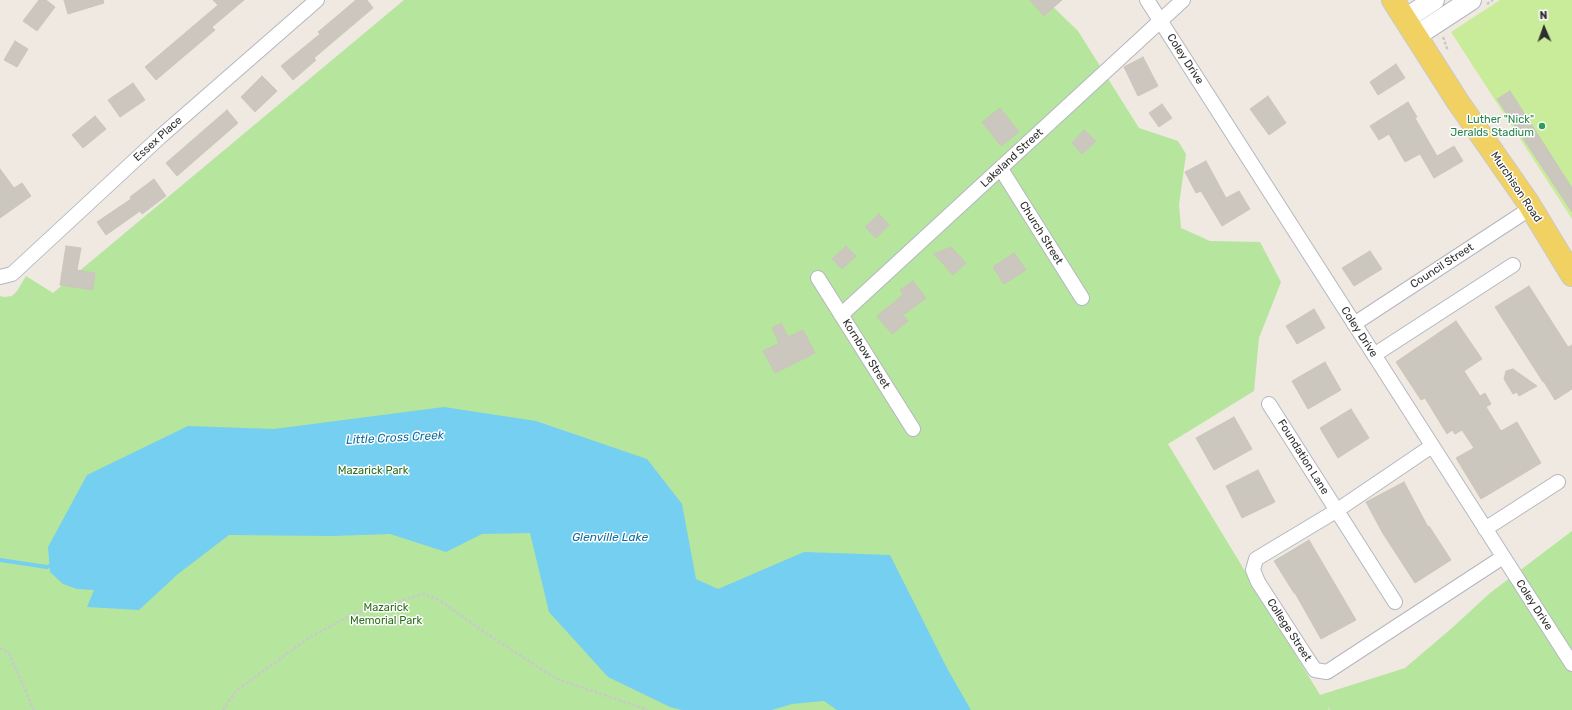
<!DOCTYPE html>
<style>
body{margin:0}
#map{position:relative;width:1572px;height:710px;overflow:hidden;background:#efe9e1;font-family:Rubik,sans-serif}
canvas{display:block}
.north{position:absolute;left:1524px;top:8px;width:40px;height:40px;-webkit-text-stroke:3px #fff;paint-order:stroke;rotate:358deg;font-size:11px;font-weight:700;line-height:16px;text-align:center;color:#2e2e2e}
.north::after{content:'';display:block;margin:auto;width:14px;height:18px;background:#2e2e2e;clip-path:polygon(50% 0,100% 100%,50% 72%,0 100%)}
</style>
<div id="map">
<canvas width="1572" height="710"></canvas>
<div class="north">N</div>
</div>
<script>
const ctx = document.querySelector('canvas').getContext('2d');
ctx.lineJoin = 'round';
function fill(path, color) { ctx.fillStyle = color; ctx.fill(path, 'evenodd'); }
const poly = rows => new Path2D(rows.map(r => 'M' + r).join(''));
function stroke(path, color, width, dash) { ctx.strokeStyle = color; ctx.lineWidth = width; ctx.lineCap = dash ? 'butt' : 'round'; ctx.setLineDash(dash || []); ctx.stroke(path); }
function label(font, color, halo, rows, align = 'center') {
  ctx.font = font + ' Rubik,sans-serif'; ctx.lineWidth = 3; ctx.setLineDash([]); ctx.textBaseline = 'middle'; ctx.strokeStyle = halo; ctx.fillStyle = color; for (const [text, x, y, turn = 0] of rows) {
    ctx.save(); ctx.translate(x, y); ctx.rotate((+turn || 0) * Math.PI / 180); ctx.textAlign = isNaN(turn) ? turn : align; if (halo) ctx.strokeText(text, 0, 0); ctx.fillText(text, 0, 0); ctx.restore();
  }
}
fill(poly([
 [404,0,1046,0,1078,31,1139,128,1178,141,1186,154,1179,205,1181,228,1210,241,1260,242,1281,282,1259,338,1254,391,1168,444,1320,695,1405,668,1452,628,1490,593,1572,531,1572,710,1330,710,1327,705,1329,710,0,710,0,296,4,297,12,296,17,291,26,276,53,293]
]), '#b6e59e');
fill(poly([
 [1500,0,1572,0,1572,219,1451,32]
]), '#c9ec9a');
fill(poly([
 [444,407,536,421,647,459,682,504,696,579,718,589,804,552,890,555,948,670,971,710,837,710,824,701,792,704,772,710,682,710,670,707,608,677,549,612,530,533,482,534,446,552,390,534,332,536,229,535,178,574,139,610,87,607,94,590,77,589,63,584,50,572,48,547,87,475,188,426,274,429]
]), '#75cff0');
stroke(poly([
 [0,560,47,567,55,564]
]), '#75cff0', 4);
const building = poly([
 [39,0,46,0,55,7,37,31,23,21,39,0],
 [64,0,103,0,104,3,68,14,64,0],
 [213,0,244,0,212,27,215,30,156,80,145,67,218,5,213,0],
 [356,0,367,0,373,8,314,58,316,60,293,80,281,66,320,34,318,32,356,0],
 [1030,0,1062,0,1044,16,1030,0],
 [15,41,28,49,17,67,4,60,15,41],
 [1143,57,1158,86,1138,96,1124,67,1143,57],
 [1396,64,1405,78,1378,95,1370,82,1396,64],
 [262,76,277,91,255,112,241,97,262,76],
 [133,83,145,100,120,117,108,100,133,83],
 [1510,91,1572,188,1572,212,1497,99,1510,91],
 [1268,96,1286,123,1269,135,1250,109,1268,96],
 [1408,102,1417,117,1415,118,1437,156,1454,146,1463,161,1434,178,1420,154,1405,162,1389,134,1379,140,1370,126,1408,102],
 [1162,104,1172,118,1159,127,1149,113,1162,104],
 [1000,108,1019,132,1001,146,982,122,1000,108],
 [227,110,238,123,177,176,166,163,227,110],
 [95,116,106,129,83,148,72,135,95,116],
 [1084,130,1096,141,1082,154,1072,143,1084,130],
 [1206,161,1226,198,1239,191,1250,209,1222,226,1201,191,1196,193,1185,172,1206,161],
 [0,169,14,188,22,183,31,196,0,218,0,169],
 [154,179,166,196,142,214,140,211,106,235,97,222,131,199,130,197,154,179],
 [879,214,889,225,876,238,865,227,879,214],
 [66,246,81,248,77,270,95,273,93,290,60,285,66,246],
 [846,246,856,256,842,269,832,259,846,246],
 [951,247,966,263,953,275,934,254,951,247],
 [1370,251,1382,269,1354,286,1342,268,1370,251],
 [1014,253,1026,270,1004,284,993,267,1014,253],
 [913,281,926,298,903,315,908,321,892,334,877,316,903,295,900,290,913,281],
 [1529,286,1568,347,1572,345,1572,389,1555,400,1544,382,1543,382,1495,307,1529,286],
 [1314,309,1325,328,1297,344,1286,326,1314,309],
 [1456,321,1482,359,1464,371,1480,396,1485,393,1491,404,1486,407,1501,431,1517,422,1541,463,1481,499,1456,458,1474,448,1462,430,1455,434,1452,430,1447,434,1425,398,1421,400,1396,362,1456,321],
 [781,323,788,337,803,330,815,353,775,373,763,351,779,343,772,328,781,323],
 [1325,362,1341,390,1308,409,1292,381,1325,362],
 [1513,369,1537,386,1519,396,1517,392,1513,394,1504,379,1506,371,1513,369],
 [1351,409,1369,438,1338,458,1320,428,1351,409],
 [1234,417,1252,449,1214,470,1196,438,1234,417],
 [1258,470,1275,502,1242,518,1226,486,1258,470],
 [1404,482,1428,527,1429,526,1451,560,1415,583,1382,532,1366,502,1404,482],
 [1309,540,1356,620,1321,639,1295,593,1294,593,1274,561,1309,540]
]);
fill(building, '#cbc7bf');
stroke(building, '#cbc5ba', 1);
const street = poly([
 [1147,0,1572,664],
 [1001,169,1082,298],
 [0,277,12,274,160,137,317,0],
 [818,278,913,429],
 [841,315,1183,0],
 [1354,324,1531,208],
 [1374,355,1513,265],
 [1269,404,1395,602],
 [1432,446,1336,511,1256,559,1253,570,1258,582,1309,661,1315,670,1327,672,1503,557],
 [1485,529,1558,482]
]);
const secondary = poly([
 [1405,19,1434,0],
 [1416,36,1471,0]
]);
const primary = poly([
 [1393,0,1458,102,1527,201,1572,275]
]);
stroke(street, '#b4b7c1', 16);
stroke(secondary, '#b4b7c1', 22);
stroke(primary, '#c9c9c9', 24);
stroke(poly([
 [1487,4,1493,0],
 [1443,37,1448,51],
 [0,648,9,653,34,710],
 [223,710,236,691,307,639,353,614,424,594,439,600,493,638,557,679,648,710]
]), '#c9c9c9', 2.5, [3, 2]);
stroke(street, '#fff', 14);
stroke(secondary, '#fff', 20);
stroke(primary, '#f2d163', 22);
for (const [x, y, r, color] of [
 [1542,126,4,"#2e9e5b"]
]) { const dot = new Path2D(); dot.arc(x, y, r, 0, 2 * Math.PI); ctx.fillStyle = color; ctx.fill(dot); stroke(dot, '#fff', 1.5); }
label('11px', '#2e2e2e', '#fff', [
 ["Coley Drive",1185,59,57],
 ["Essex Place",158,139,-42],
 ["Lakeland Street",1012,158,-43],
 ["Murchison Road",1516,187,56],
 ["Church Street",1041,233,58],
 ["Council Street",1442,266,-33],
 ["Coley Drive",1359,332,57],
 ["Kornbow Street",866,354,58],
 ["Foundation Lane",1303,457,58],
 ["Coley Drive",1534,605,57],
 ["College Street",1289,630,57]
]);
label('11px', '#27864d', '#fff', [
 ["Luther \"Nick\"",1534,120],
 ["Jeralds Stadium",1534,133]
], 'right');
label('11px', '#2c6e1b', '#fff', [
 ["Mazarick Park",373,471],
 ["Mazarick",386,608],
 ["Memorial Park",386,621]
]);
label('italic 12px', '#0d6fa3', '#fff', [
 ["Little Cross Creek",395,438,-3],
 ["Glenville Lake",610,538]
]);
</script>
